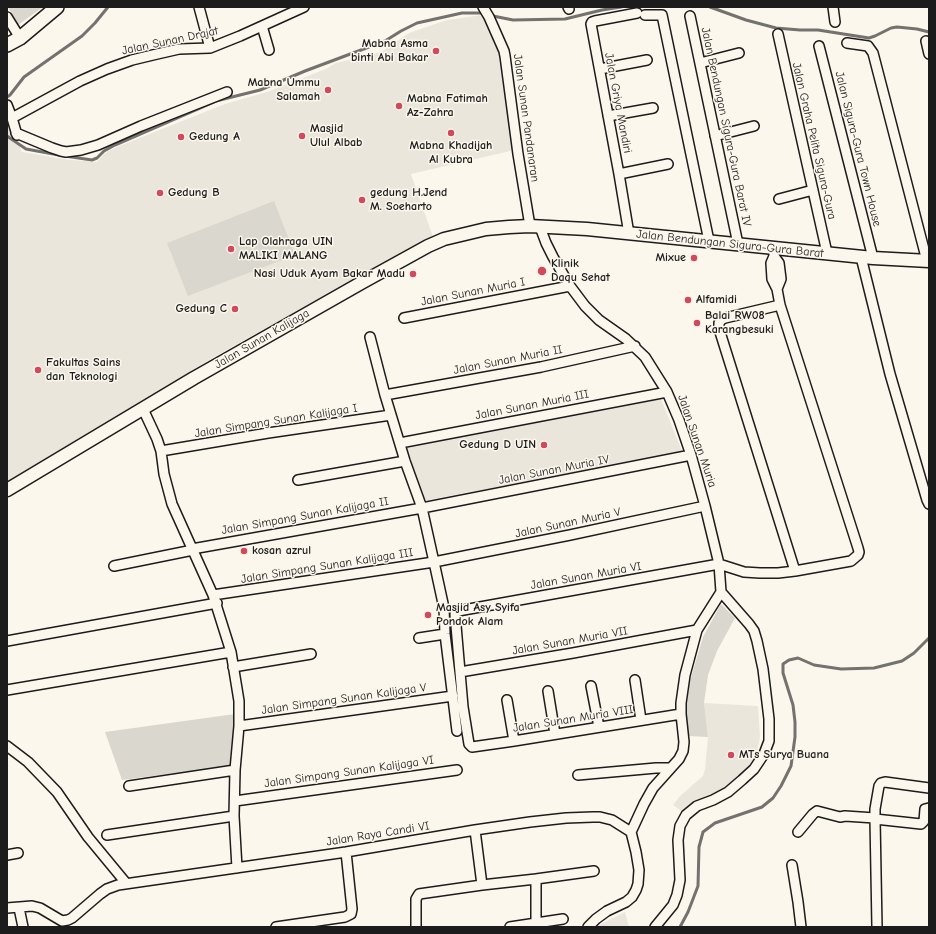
<!DOCTYPE html>
<style>
body{margin:0}
#map{position:relative;width:936px;height:934px;overflow:hidden;background:#fbf7ec;font-family:"Comic Neue",sans-serif}
canvas{display:block}
.frame{position:absolute;inset:0;border:8px solid #1c1c1c;pointer-events:none}
</style>
<div id="map">
<canvas width="936" height="934"></canvas>
<div class="frame"></div>
</div>
<script>
const ctx = document.querySelector('canvas').getContext('2d');
ctx.lineJoin = 'round';
function fill(path, color) { ctx.fillStyle = color; ctx.fill(path, 'evenodd'); }
const poly = rows => new Path2D(rows.map(r => 'M' + r).join(''));
function stroke(path, color, width, dash) { ctx.strokeStyle = color; ctx.lineWidth = width; ctx.lineCap = dash ? 'butt' : 'round'; ctx.setLineDash(dash || []); ctx.stroke(path); }
function label(font, color, halo, rows, align = 'center') {
  ctx.font = font + ' "Comic Neue",sans-serif'; ctx.lineWidth = 3; ctx.setLineDash([]); ctx.textBaseline = 'middle'; ctx.strokeStyle = halo; ctx.fillStyle = color; for (const [text, x, y, turn = 0] of rows) {
    ctx.save(); ctx.translate(x, y); ctx.rotate((+turn || 0) * Math.PI / 180); ctx.textAlign = isNaN(turn) ? turn : align; if (halo) ctx.strokeText(text, 0, 0); ctx.fillText(text, 0, 0); ctx.restore();
  }
}
fill(poly([
 [482,15,490,26,500,51,513,148,510,151,411,174,433,237,368,272,212,358,7,486,7,120,22,152,70,160,97,162,105,153,117,147,225,104,267,92,326,69,336,63,381,52,409,33,447,20],
 [661,399,682,451,423,501,404,447],
 [704,703,758,706,760,737,757,752,754,759,737,779,724,789,714,794,697,800,689,805,683,812,673,805,680,796,703,776,705,769,708,737],
 [625,912,629,927,596,927,597,926]
]), '#eae6dc');
fill(poly([
 [8,7,43,7,18,25],
 [274,201,295,255,188,296,167,243],
 [721,604,735,618,717,651,708,675,704,703,708,737,689,736,686,719,686,708,690,681,703,637],
 [235,714,234,730,230,766,122,780,105,732]
]), '#dad7ce');
stroke(poly([
 [710,7,746,20,776,28,800,30,818,30,869,38,875,36,891,28,897,27,917,29,929,32],
 [493,16,513,20,565,19,602,10,621,7],
 [7,97,10,95,24,77,82,36,95,23,108,7],
 [7,136,26,149,59,155],
 [65,156,92,160,97,158,104,151,115,145,216,101,260,90,305,71,385,41,401,31,417,23,462,13,482,13],
 [680,927,688,912,698,886,699,847,703,832,715,823,762,807,773,798,781,786,791,766,795,737,795,722,793,705,783,673,783,664,789,660,798,658,814,665,841,669,874,668,902,661,914,653,929,638]
]), '#74726e', 3);
const street = poly([
 [199,7,210,48],
 [483,7,489,17,504,51,505,56,518,154,530,226],
 [568,7,569,9],
 [833,7,835,22],
 [645,15,662,15,709,241],
 [690,16,738,244],
 [7,17,20,38],
 [262,26,269,50],
 [778,34,827,253],
 [926,41,929,54],
 [847,43,868,46,873,53,927,261],
 [819,46,873,258],
 [700,63,739,53],
 [600,69,647,60],
 [7,105,12,118,17,135],
 [608,116,653,108],
 [12,118,80,81,107,69,132,60,157,54,179,49,210,48,240,36,304,7],
 [16,133,52,148,61,151,66,152,81,150,98,145,141,126,227,92],
 [715,136,754,126],
 [619,174,668,164],
 [779,199,813,190],
 [540,227,546,243,553,257,570,286,585,306,599,320,626,339,645,357,667,392,679,420,691,455,705,506,719,564,721,592,697,630,685,675,681,703,681,714,684,742,683,751,679,759,653,788,644,804,631,832],
 [629,234,619,174,591,24,592,22,595,21,637,13],
 [774,256,779,263,781,279,777,289],
 [861,257,890,374,927,500,929,504],
 [780,305,725,318,721,320,719,323,719,326,720,332,795,571],
 [404,318,570,286],
 [370,337,385,395,405,461,422,508,434,562,444,608,445,634,457,731],
 [385,395,541,367,635,346],
 [143,409,157,439,161,451,164,474,172,504,213,595,231,652,239,701,239,726,235,770,234,816,237,868],
 [400,443,667,392],
 [161,451,268,433,391,415],
 [298,480,405,461],
 [192,549,422,508,691,455],
 [114,566,193,550],
 [213,595,434,562,570,535,705,506],
 [419,638,445,634],
 [7,641,217,603],
 [233,667,311,654],
 [460,672,573,653,697,630],
 [635,680,641,720],
 [591,686,599,727],
 [7,690,231,652],
 [548,691,555,734],
 [507,700,514,741],
 [681,714,514,741,472,747,469,744,463,707,455,614,458,611,719,564,744,572,760,573,778,573,795,571,851,561,858,555,859,552,858,548,780,305,777,289,772,279,771,263,774,256,774,249],
 [239,726,453,696],
 [7,746,28,762,57,792,88,837,126,883],
 [578,775,656,768,670,768],
 [129,786,235,770],
 [235,801,457,770],
 [875,819,921,824,924,821,925,809,929,808],
 [798,832,813,814,817,811,840,817,845,816,875,818],
 [107,835,234,816],
 [7,855,18,853],
 [792,865,798,902,801,927],
 [536,879,594,871],
 [482,885,536,879,536,923],
 [7,908,32,906,40,908,62,921,68,920,72,918,100,894,107,889,118,885,346,852,475,830,530,822,566,818,593,817,600,817,612,820,631,832],
 [19,908,23,927],
 [276,927,345,917,351,914,352,909,346,852],
 [416,927,416,899,419,894,482,885,475,830],
 [510,927,563,919],
 [588,927,596,919,607,911,626,902,632,897,636,890,638,884,639,870,636,852,631,832],
 [655,927,673,905,677,895,680,880,678,840,680,826,686,815,697,806,713,800,728,792,742,780,754,769,764,754,769,741,769,719,763,669,757,641,754,631,749,624,721,592],
 [877,927,875,819,875,809,879,786,881,783,885,782,929,788]
]);
const secondary = poly([
 [7,490,194,378,361,283,428,246,444,239,486,229,509,227,530,226,587,229,873,258,929,261]
]);
const primary = poly([
 [7,45,20,38,57,7]
]);
stroke(street, '#1c1c1c', 12);
stroke(secondary, '#1c1c1c', 15);
stroke(primary, '#1c1c1c', 16);
stroke(street, '#fbf7ec', 9);
stroke(secondary, '#fbf7ec', 12);
stroke(primary, '#fbf7ec', 13);
for (const [x, y, r, color] of [
 [436,51,4,"#d1495b"],
 [328,90,4,"#d1495b"],
 [399,106,4,"#d1495b"],
 [451,133,4,"#d1495b"],
 [302,136,4,"#d1495b"],
 [181,137,4,"#d1495b"],
 [160,193,4,"#d1495b"],
 [362,200,4,"#d1495b"],
 [231,249,4,"#d1495b"],
 [694,258,4,"#d1495b"],
 [542,271,5,"#d1495b"],
 [413,274,4,"#d1495b"],
 [688,300,4,"#d1495b"],
 [235,309,4,"#d1495b"],
 [697,323,4,"#d1495b"],
 [38,370,4,"#d1495b"],
 [544,445,4,"#d1495b"],
 [244,551,4,"#d1495b"],
 [428,615,4,"#d1495b"],
 [731,755,4,"#d1495b"]
]) { const dot = new Path2D(); dot.arc(x, y, r, 0, 2 * Math.PI); ctx.fillStyle = color; ctx.fill(dot); stroke(dot, '#fbf7ec', 1.5); }
label('12px', '#1c1c1c', '#fbf7ec', [
 ["Jalan Sunan Drajat",170,41,-12],
 ["Jalan Griya Mandiri",618,103,79],
 ["Jalan Sunan Pandanaran",526,118,82],
 ["Jalan Bendungan Sigura-Gura Barat IV",726,127,78],
 ["Jalan Graha Pelita Sigura-Gura",814,141,77],
 ["Jalan Sigura-Gura Town House",858,149,76],
 ["Jalan Bendungan Sigura-Gura Barat",730,244,6],
 ["Jalan Sunan Muria I",473,292,-11],
 ["Jalan Sunan Kalijaga",262,339,-30],
 ["Jalan Sunan Muria II",508,360,-11],
 ["Jalan Sunan Muria III",532,405,-11],
 ["Jalan Simpang Sunan Kalijaga I",276,421,-9],
 ["Jalan Sunan Muria",697,441,71],
 ["Jalan Sunan Muria IV",554,470,-11],
 ["Jalan Simpang Sunan Kalijaga II",305,516,-10],
 ["Jalan Sunan Muria V",568,523,-12],
 ["Jalan Simpang Sunan Kalijaga III",327,566,-9],
 ["Jalan Sunan Muria VI",586,576,-10],
 ["Jalan Sunan Muria VII",570,641,-10],
 ["Jalan Simpang Sunan Kalijaga V",344,699,-8],
 ["Jalan Sunan Muria VIII",573,719,-9],
 ["Jalan Simpang Sunan Kalijaga VI",349,772,-8],
 ["Jalan Raya Candi VI",378,834,-9]
]);
label('bold 12px', '#1c1c1c', '#fbf7ec', [
 ["Mabna Asma",428,44,"right"],
 ["binti Abi Bakar",428,58,"right"],
 ["Mabna Ummu",320,83,"right"],
 ["Salamah",320,97,"right"],
 ["Mabna Fatimah",407,99],
 ["Az-Zahra",407,113],
 ["Masjid",310,129],
 ["Ulul Albab",310,143],
 ["Gedung A",189,137],
 ["Mabna Khadijah",451,146,"center"],
 ["Al Kubra",451,160,"center"],
 ["Gedung B",168,193],
 ["gedung H.Jend",370,193],
 ["M. Soeharto",370,207],
 ["Lap Olahraga UIN",239,242],
 ["MALIKI MALANG",239,256],
 ["Mixue",686,258,"right"],
 ["Klinik",551,264],
 ["Daqu Sehat",551,278],
 ["Nasi Uduk Ayam Bakar Madu",405,274,"right"],
 ["Alfamidi",696,300],
 ["Gedung C",227,309,"right"],
 ["Balai RW08",705,316],
 ["Karangbesuki",705,330],
 ["Fakultas Sains",46,363],
 ["dan Teknologi",46,377],
 ["Gedung D UIN",536,445,"right"],
 ["kosan azrul",252,551],
 ["Masjid Asy Syifa",436,608],
 ["Pondok Alam",436,622],
 ["MTs Surya Buana",739,755]
], 'left');
</script>
